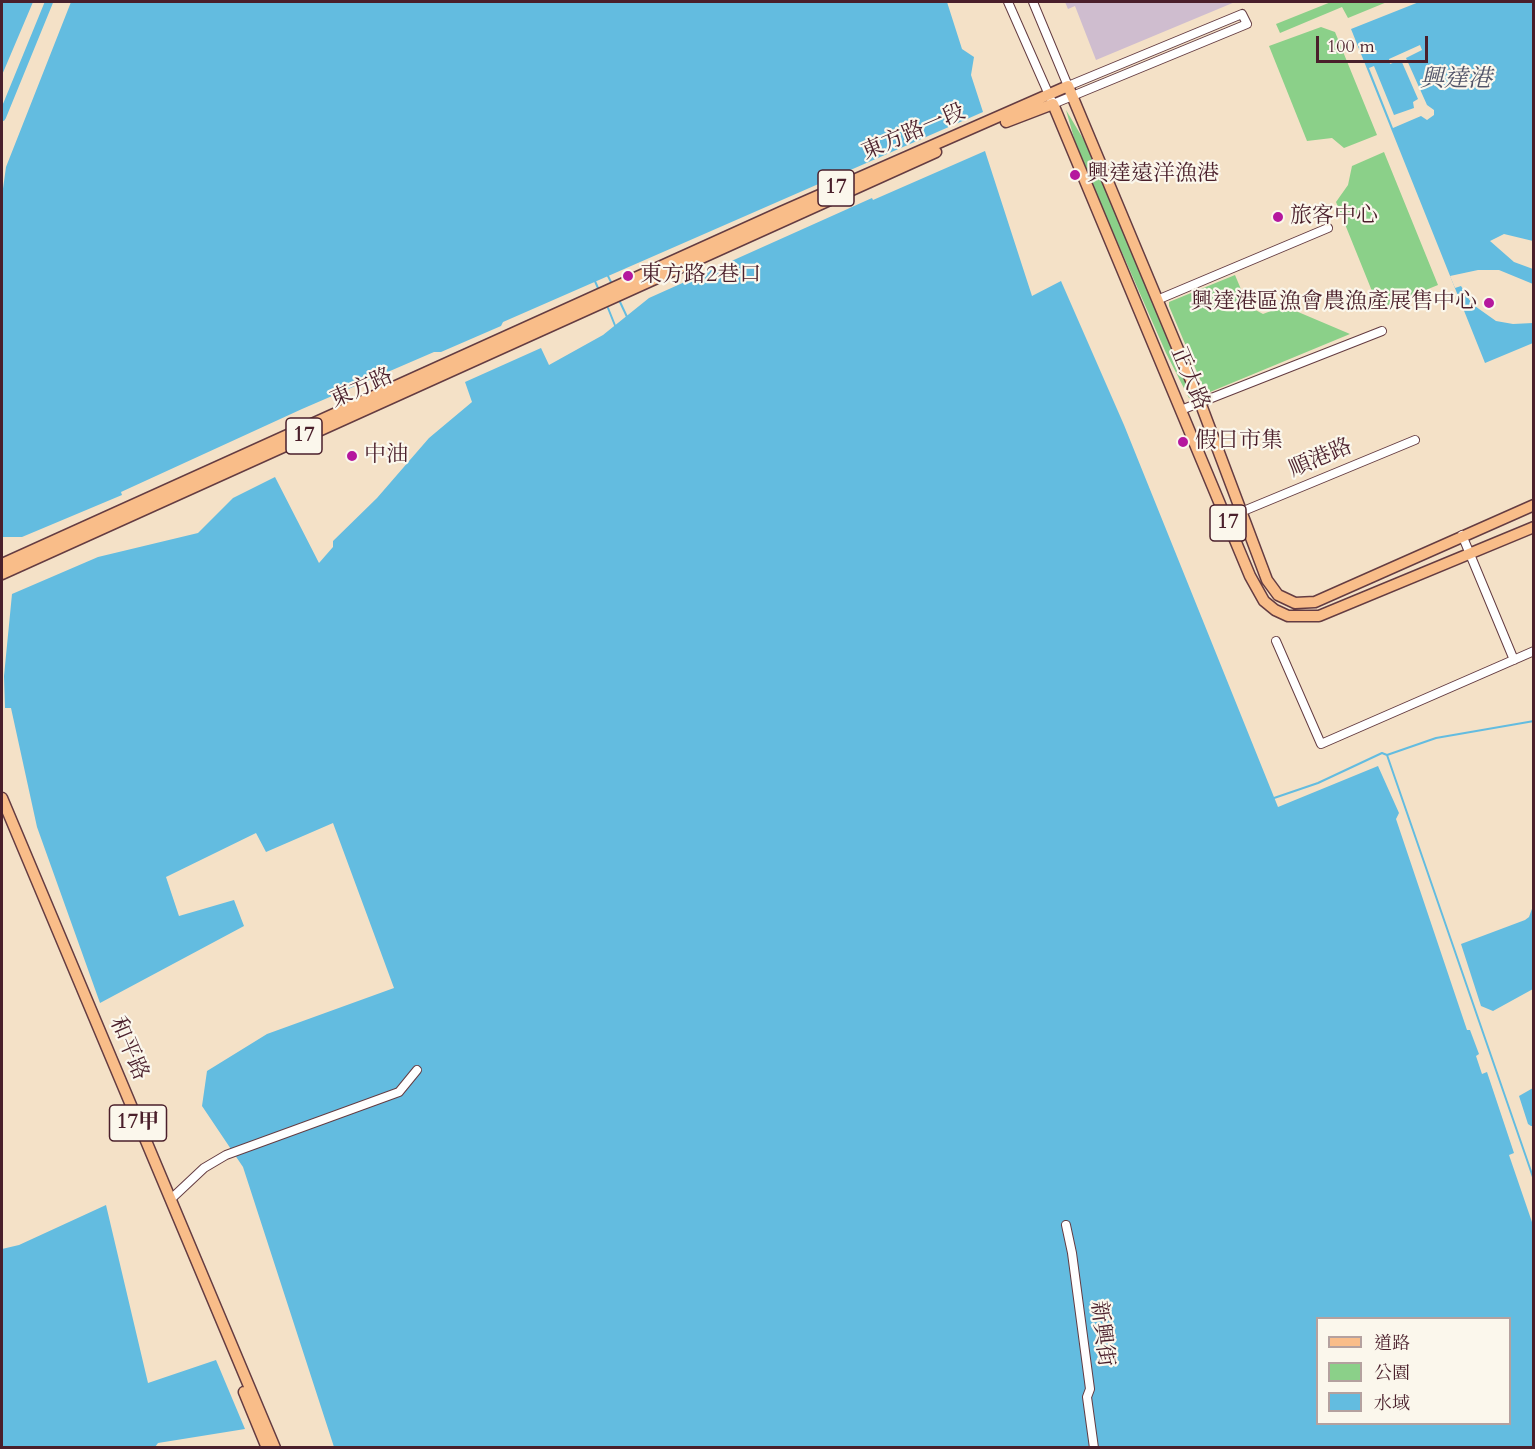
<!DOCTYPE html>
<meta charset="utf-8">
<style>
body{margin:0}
#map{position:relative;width:1535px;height:1449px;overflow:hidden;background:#f4e1c7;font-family:Cardo,"Noto Serif TC",serif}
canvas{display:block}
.frame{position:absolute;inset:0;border:3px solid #4a1f2b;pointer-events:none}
.legend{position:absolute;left:1316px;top:1317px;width:195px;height:108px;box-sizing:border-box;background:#fbf7ec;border:2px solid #b4a19f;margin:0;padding:8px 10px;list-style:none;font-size:18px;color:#4a1f2b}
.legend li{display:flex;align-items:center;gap:12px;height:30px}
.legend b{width:30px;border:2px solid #b4a19f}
.scale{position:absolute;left:1316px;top:36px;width:112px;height:27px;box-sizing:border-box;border:3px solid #4a1f2b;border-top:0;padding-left:8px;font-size:18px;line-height:21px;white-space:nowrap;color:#4a1f2b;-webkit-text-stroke:4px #fbf7ec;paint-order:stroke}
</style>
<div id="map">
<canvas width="1535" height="1449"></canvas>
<div class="frame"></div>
<ul class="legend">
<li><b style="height:8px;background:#f9bd89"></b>道路</li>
<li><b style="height:16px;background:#8bd089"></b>公園</li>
<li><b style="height:16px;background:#63bce0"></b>水域</li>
</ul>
<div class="scale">100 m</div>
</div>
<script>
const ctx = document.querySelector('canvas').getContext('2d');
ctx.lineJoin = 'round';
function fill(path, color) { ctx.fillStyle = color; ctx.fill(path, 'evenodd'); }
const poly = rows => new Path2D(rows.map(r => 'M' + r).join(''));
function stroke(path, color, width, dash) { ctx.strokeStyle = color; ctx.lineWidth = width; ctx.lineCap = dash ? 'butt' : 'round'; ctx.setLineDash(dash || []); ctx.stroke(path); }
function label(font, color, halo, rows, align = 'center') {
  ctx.font = font + ' Cardo,"Noto Serif TC",serif'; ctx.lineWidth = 4.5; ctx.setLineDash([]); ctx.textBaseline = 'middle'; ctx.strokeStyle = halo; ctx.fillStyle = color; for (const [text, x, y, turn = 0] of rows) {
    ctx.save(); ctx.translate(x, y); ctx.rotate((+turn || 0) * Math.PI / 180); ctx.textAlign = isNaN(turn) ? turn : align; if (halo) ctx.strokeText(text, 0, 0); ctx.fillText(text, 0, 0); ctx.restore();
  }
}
fill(poly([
 [1065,2,1235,2,1096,60,1075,6,1068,9]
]), '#cfbdcf');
fill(poly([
 [1331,2,1387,2,1348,18,1342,7,1280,33,1276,24],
 [1321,27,1335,32,1377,135,1344,148,1332,138,1307,141,1269,46],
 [1066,110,1091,152,1192,396,1189,398,1166,353,1078,152],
 [1384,152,1438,285,1386,306,1376,301,1336,202,1348,185,1352,166],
 [1235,275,1248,306,1263,314,1284,306,1350,334,1210,392,1205,391,1169,306,1169,302]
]), '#8bd089');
fill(poly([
 [2,2,33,2,2,75],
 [71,2,947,2,962,49,974,57,971,75,983,112,503,322,501,326,441,352,434,352,302,409,121,492,122,495,22,537,2,537,2,196,6,167],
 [1419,2,1533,2,1533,343,1485,363,1351,29],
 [985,151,1032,296,1061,281,1124,425,1278,807,1378,766,1399,813,1396,819,1467,1030,1470,1030,1479,1054,1476,1056,1482,1074,1487,1072,1514,1153,1509,1155,1533,1225,1533,1447,334,1447,243,1167,202,1106,207,1071,267,1034,394,988,333,823,266,852,256,833,166,877,179,916,234,900,244,926,100,1003,37,827,11,708,5,708,4,676,12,594,98,557,198,533,233,498,275,477,319,563,333,547,333,541,377,498,429,438,472,402,465,382,541,348,549,365,603,335,649,298,872,198,873,200],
 [1318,1318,1510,1318,1510,1424,1318,1424],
 [1533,906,1533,989,1493,1011,1481,1006,1461,944,1525,920,1529,917],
 [1533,1088,1533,1126,1531,1126,1528,1124,1519,1096],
 [106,1205,148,1383,216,1360,245,1429,158,1443,155,1447,2,1447,2,1249,19,1245]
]), '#63bce0');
fill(poly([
 [1420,45,1422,50,1406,58,1427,105,1434,110,1434,115,1427,120,1421,116,1393,128,1369,68,1374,66,1394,115,1414,108,1413,102,1418,99,1401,60,1390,64,1389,59],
 [1504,234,1533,241,1533,269,1514,262,1490,241],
 [1478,270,1499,270,1533,284,1533,323,1513,324,1496,321,1472,304,1461,286,1455,288,1450,276]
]), '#f4e1c7');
stroke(poly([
 [607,274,611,282],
 [594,279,598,288],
 [620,302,628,319],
 [608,308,616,328],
 [1387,755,1534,1180],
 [1274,798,1318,783,1382,753,1387,755,1436,738,1534,721]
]), '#63bce0', 2);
stroke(poly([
 [2,117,49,2]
]), '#63bce0', 8);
const minor = poly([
 [1008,2,1053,104,1247,24,1242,14,1068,86,1033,2],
 [1157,300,1328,228],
 [1181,410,1382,331],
 [1241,512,1415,440],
 [1462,535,1514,660],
 [1276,641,1321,744,1534,651],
 [171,1199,204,1168,226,1155,399,1092,417,1070],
 [1066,1225,1072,1253,1090,1389,1087,1397,1094,1448]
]);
const major = poly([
 [1006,122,1053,104,1250,576,1264,601,1275,610,1288,616,1319,616,1534,527],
 [2,564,781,212,1068,86,1200,402,1267,580,1278,595,1295,603,1315,602,1534,505],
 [2,574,936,152],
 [2,798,275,1448],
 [244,1392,267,1448]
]);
stroke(minor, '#643c42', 10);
stroke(major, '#643c42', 13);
stroke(minor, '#fff', 8);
stroke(major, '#f9bd89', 10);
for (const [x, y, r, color] of [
 [1075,175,6,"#b5179e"],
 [1278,217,6,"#b5179e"],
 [628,276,6,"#b5179e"],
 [1489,303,6,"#b5179e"],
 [1183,442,6,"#b5179e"],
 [352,456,6,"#b5179e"]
]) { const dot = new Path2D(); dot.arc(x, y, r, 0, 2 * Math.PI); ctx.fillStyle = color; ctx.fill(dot); stroke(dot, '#fbf7ec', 2); }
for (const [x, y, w] of [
 [836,188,36],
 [304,436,36],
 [1228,523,36],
 [138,1123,57]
]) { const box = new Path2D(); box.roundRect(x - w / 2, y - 18, w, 36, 4.5); ctx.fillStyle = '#fbf7ec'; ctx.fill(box); stroke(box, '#4a1f2b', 1.5); }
label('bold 21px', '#4a1f2b', null, [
 ["17",836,188],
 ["17",304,436],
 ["17",1228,523],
 ["17甲",138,1123]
]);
label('22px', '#4a1f2b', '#fbf7ec', [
 ["東方路一段",914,133,-23],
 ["正大路",1189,379,67],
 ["東方路",362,389,-24],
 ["順港路",1321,459,-23],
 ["和平路",128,1049,67],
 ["新興街",1101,1334,83]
]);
label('22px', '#4a1f2b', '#fbf7ec', [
 ["興達遠洋漁港",1087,175],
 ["旅客中心",1290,217],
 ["東方路2巷口",640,276],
 ["興達港區漁會農漁產展售中心",1477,303,"right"],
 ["假日市集",1195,442],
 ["中油",364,456]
], 'left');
label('italic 24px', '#53566a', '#fbf7ec', [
 ["興達港",1456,80]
]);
</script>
